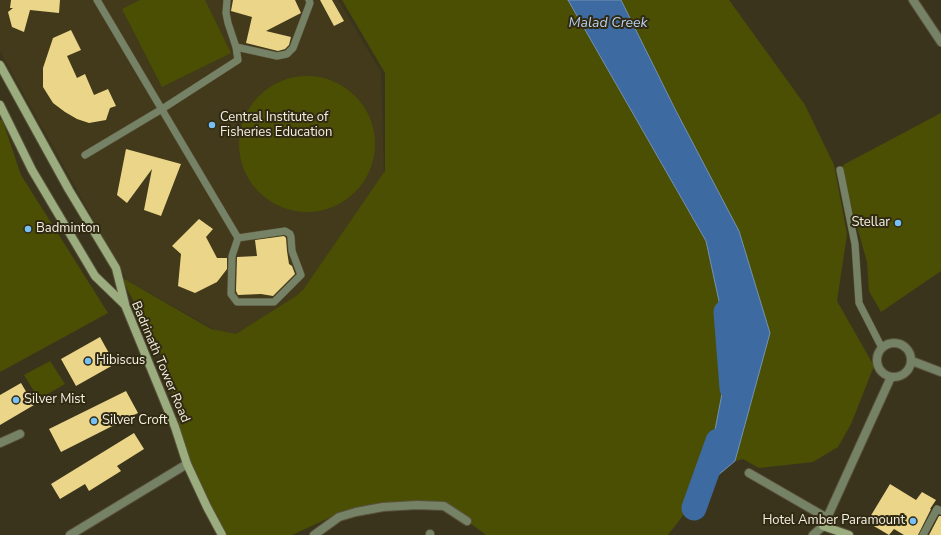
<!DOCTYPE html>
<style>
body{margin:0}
canvas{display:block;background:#3b341c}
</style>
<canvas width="941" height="535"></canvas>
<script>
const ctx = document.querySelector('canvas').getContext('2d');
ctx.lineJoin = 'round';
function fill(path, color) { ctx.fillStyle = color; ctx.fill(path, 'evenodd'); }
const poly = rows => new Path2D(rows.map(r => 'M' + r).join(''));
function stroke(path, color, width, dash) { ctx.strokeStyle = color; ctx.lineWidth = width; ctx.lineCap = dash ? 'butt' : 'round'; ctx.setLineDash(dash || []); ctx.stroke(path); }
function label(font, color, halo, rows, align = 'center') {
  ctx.font = font + ' "Nunito Sans",sans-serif'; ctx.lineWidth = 4; ctx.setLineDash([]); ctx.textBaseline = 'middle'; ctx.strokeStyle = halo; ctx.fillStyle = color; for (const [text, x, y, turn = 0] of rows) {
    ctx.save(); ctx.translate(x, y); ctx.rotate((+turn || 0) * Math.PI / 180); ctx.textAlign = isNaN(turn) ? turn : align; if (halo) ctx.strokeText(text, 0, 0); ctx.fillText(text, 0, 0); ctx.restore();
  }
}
fill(poly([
 [0,0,338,0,381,72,384,177,304,291,237,334,222,334,127,280,0,51]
]), '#423a1a');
fill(poly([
 [140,0,205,0,231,53,162,87,122,9],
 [342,0,568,0,706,241,730,352,704,487,698,496,668,535,486,535,444,504,346,510,292,535,218,535,187,475,177,410,164,361,121,277,211,329,236,334,296,296,303,290,385,171,385,73],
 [621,0,729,0,805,105,834,165,847,234,837,301,874,366,851,424,838,447,813,462,759,468,743,459,735,461,770,333,675,109],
 '239 144a68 68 0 1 1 136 0a68 68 0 1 1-136 0Z',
 [941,113,941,271,881,312,869,291,867,262,845,183,843,165],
 [2,119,21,175,108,313,0,372,0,120],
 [50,361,65,384,39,399,24,375]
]), '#4a4f04');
const water = poly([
 [568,0,621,0,675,109,739,231,770,333,735,461,704,487,730,352,706,241,568,0]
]);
fill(water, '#3d6aa0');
stroke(water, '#7492b4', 1);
stroke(poly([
 [726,312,732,388],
 [694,508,718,441]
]), '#3d6aa0', 25);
fill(poly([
 [11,0,60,0,59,13,30,10,24,32,12,27,8,12,13,8,10,8],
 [233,0,295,0,301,13,266,31,291,37,289,45,285,49,278,51,246,43,252,17,231,11],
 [320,0,332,0,344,21,334,26],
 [71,30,81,50,67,56,77,78,85,74,94,95,108,89,116,106,110,108,106,120,89,123,77,119,65,112,53,103,43,87,43,68,53,38],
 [126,149,181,164,161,216,144,210,152,169,127,203,117,195],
 [199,219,213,229,206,237,217,258,227,258,227,269,217,282,195,293,178,286,181,254,172,246],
 [284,236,286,238,287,251,289,264,292,266,295,274,273,296,261,294,238,295,236,291,237,257,257,256,255,240],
 [100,337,115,364,76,386,61,359],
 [21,383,34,405,0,425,0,395],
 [126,391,138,413,61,452,49,429],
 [134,433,144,449,117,466,121,471,89,491,85,484,60,499,51,484],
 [890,484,916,500,922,492,936,500,930,509,931,509,918,535,904,535,894,529,889,535,867,522],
 [939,516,941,516,941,535,929,535]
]), '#ead588');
const lane = poly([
 [97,0,238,238,232,256,231,294,237,302,274,302,301,275,292,251,291,237,290,234,285,231,238,238],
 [236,47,277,56,287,54,293,48,310,3,309,0],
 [85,155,162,109,238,60,236,47,228,23,226,13,227,0],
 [840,170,855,244,859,303,882,348],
 [923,535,937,509,941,511]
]);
const street = poly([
 [913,0,941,42],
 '877 360a17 17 0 1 1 34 0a17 17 0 1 1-34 0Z',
 [912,361,941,372],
 [0,443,20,434],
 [749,473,827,518],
 [70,535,187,464],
 [314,535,339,517,356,512,383,507,417,505,444,506,467,521],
 [430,535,430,534],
 [813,535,823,526,827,518,891,377]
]);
const secondary = poly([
 [0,65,69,190,116,268,125,304],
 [0,105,32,170,95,276,125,305,175,427,187,464,207,507,222,535],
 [823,526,849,535]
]);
stroke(lane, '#59523c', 8);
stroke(street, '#59523c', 10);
stroke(secondary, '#59523c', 10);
stroke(lane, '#768265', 7);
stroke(street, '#768265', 8);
stroke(secondary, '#9bad7e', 8);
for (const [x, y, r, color] of [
 [212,125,4,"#76c0f7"],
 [898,223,4,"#76c0f7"],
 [28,229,4,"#76c0f7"],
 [88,361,4,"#76c0f7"],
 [16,400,4,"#76c0f7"],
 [94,421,4,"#76c0f7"],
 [913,521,4,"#76c0f7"]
]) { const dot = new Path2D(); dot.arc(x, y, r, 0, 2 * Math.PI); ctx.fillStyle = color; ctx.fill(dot); stroke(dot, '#312a12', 1.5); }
label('13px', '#f4f0e2', '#312a12', [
 ["Central Institute of",220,118],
 ["Fisheries Education",220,133],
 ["Stellar",890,223,"right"],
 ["Badminton",36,229],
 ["Hibiscus",96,361],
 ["Silver Mist",24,400],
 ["Silver Croft",102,421],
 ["Hotel Amber Paramount",905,521,"right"]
], 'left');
label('13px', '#f4f0e2', '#312a12', [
 ["Badrinath Tower Road",160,362,67]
]);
label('italic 14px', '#b6d0ef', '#312a12', [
 ["Malad Creek",608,24]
]);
</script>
